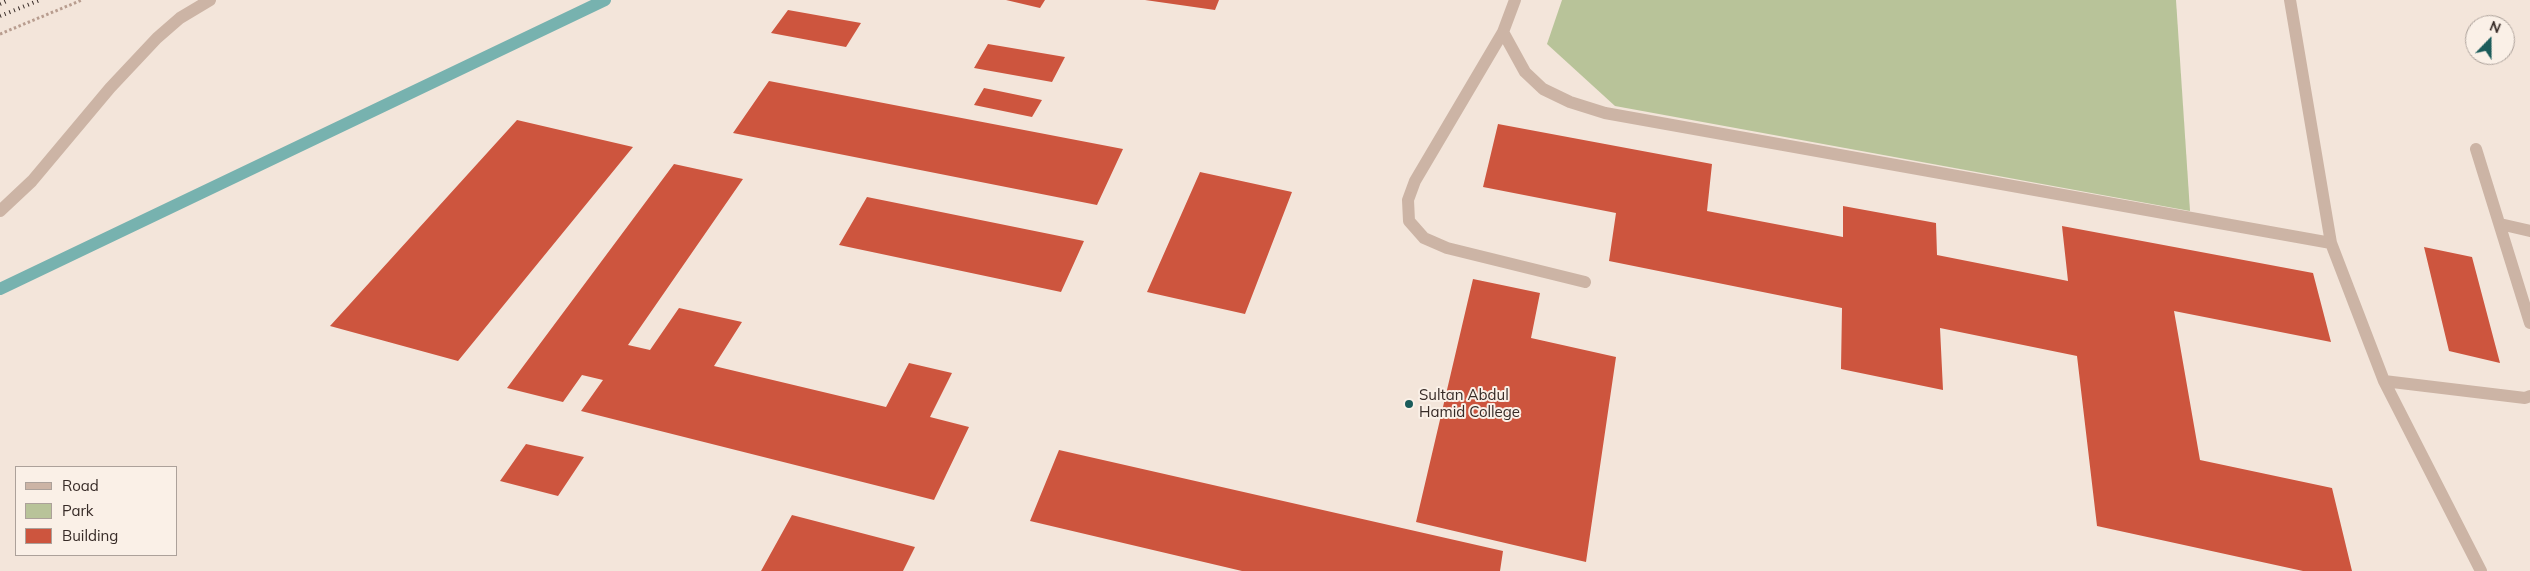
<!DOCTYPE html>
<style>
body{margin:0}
#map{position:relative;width:2530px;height:571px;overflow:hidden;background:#f3e5da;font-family:Mulish,sans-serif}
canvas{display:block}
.legend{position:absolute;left:15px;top:466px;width:162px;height:90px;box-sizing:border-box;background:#faf0e7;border:1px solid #aca19a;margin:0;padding:6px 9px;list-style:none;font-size:15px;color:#372b27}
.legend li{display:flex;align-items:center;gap:10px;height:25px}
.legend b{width:25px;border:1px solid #aca19a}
.north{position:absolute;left:2465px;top:15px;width:50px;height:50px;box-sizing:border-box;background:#faf0e7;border:1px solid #aca19a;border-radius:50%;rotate:22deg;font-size:14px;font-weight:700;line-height:20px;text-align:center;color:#372b27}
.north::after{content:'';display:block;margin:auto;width:18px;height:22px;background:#1a5b5a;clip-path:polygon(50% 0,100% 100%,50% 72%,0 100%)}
</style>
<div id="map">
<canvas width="2530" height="571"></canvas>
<ul class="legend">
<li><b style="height:6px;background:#ccb4a5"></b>Road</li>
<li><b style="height:14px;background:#b8c399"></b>Park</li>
<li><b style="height:14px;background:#cd553e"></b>Building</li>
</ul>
<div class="north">N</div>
</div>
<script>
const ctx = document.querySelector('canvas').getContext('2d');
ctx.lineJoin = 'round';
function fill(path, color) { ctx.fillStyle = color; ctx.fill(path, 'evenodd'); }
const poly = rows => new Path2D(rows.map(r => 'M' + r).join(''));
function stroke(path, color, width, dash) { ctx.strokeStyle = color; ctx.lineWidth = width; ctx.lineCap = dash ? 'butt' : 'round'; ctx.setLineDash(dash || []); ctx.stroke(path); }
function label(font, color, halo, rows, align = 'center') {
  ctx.font = font + ' Mulish,sans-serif'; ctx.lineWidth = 4; ctx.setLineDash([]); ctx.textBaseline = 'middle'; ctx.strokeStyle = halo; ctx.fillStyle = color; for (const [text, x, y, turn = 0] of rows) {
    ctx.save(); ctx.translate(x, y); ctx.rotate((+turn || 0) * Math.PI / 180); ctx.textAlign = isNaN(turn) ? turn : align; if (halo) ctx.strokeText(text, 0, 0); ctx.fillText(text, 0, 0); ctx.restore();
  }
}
fill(poly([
 [1562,0,2176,0,2190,211,1615,106,1547,44]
]), '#b8c399');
stroke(poly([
 [0,289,605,0]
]), '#77b2af', 12);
fill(poly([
 [1006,0,1045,0,1040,8],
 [1145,0,1219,0,1215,10],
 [788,10,861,23,846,47,771,33],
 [988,44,1065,57,1052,82,974,68],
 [769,81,1123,149,1097,205,733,133],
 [984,88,1042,100,1032,117,974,105],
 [517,120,633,147,458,361,330,326],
 [1498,124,1712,164,1707,211,1843,237,1843,206,1936,223,1937,255,2068,281,2062,226,2313,273,2331,342,2174,311,2200,460,2332,488,2352,571,2303,571,2097,526,2077,356,1940,328,1943,390,1841,369,1842,308,1609,261,1616,213,1483,187],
 [674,164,743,179,628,345,650,350,679,308,742,322,714,366,886,407,909,363,952,373,930,417,969,427,934,500,581,411,603,380,582,375,563,402,507,388],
 [1200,172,1292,192,1245,314,1147,292],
 [867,197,1084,241,1061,292,839,245],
 [2424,247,2472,257,2500,363,2449,351],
 [1473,279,1540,293,1531,338,1616,357,1586,562,1416,522],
 [526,444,584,457,558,496,500,481],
 [1059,450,1503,551,1500,571,1242,571,1030,521],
 [792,515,915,547,903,571,761,571]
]), '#cd553e');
stroke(poly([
 [0,34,82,0]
]), '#b89d8f', 3, [2.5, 2.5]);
stroke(poly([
 [1515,0,1503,32,1525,72,1543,89,1570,102,1605,113,2331,243,2290,0],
 [1503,32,1415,181,1408,200,1409,221,1424,238,1447,248,1585,282],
 [2476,149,2530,323],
 [0,211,32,181,110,88,157,38,180,18,210,0],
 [2500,224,2530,231],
 [2331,243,2384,381,2481,571],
 [2384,381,2525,398,2530,396]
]), '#ccb4a5', 12);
stroke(poly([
 [0,4,9,0],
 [0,16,40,0]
]), '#372b27', 4, [1, 4]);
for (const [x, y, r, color] of [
 [1409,404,5,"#1a5b5a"]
]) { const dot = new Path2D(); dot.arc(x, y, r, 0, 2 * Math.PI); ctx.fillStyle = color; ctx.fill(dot); stroke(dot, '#faf0e7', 2); }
label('15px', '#372b27', '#faf0e7', [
 ["Sultan Abdul",1419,395],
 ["Hamid College",1419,412]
], 'left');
</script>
